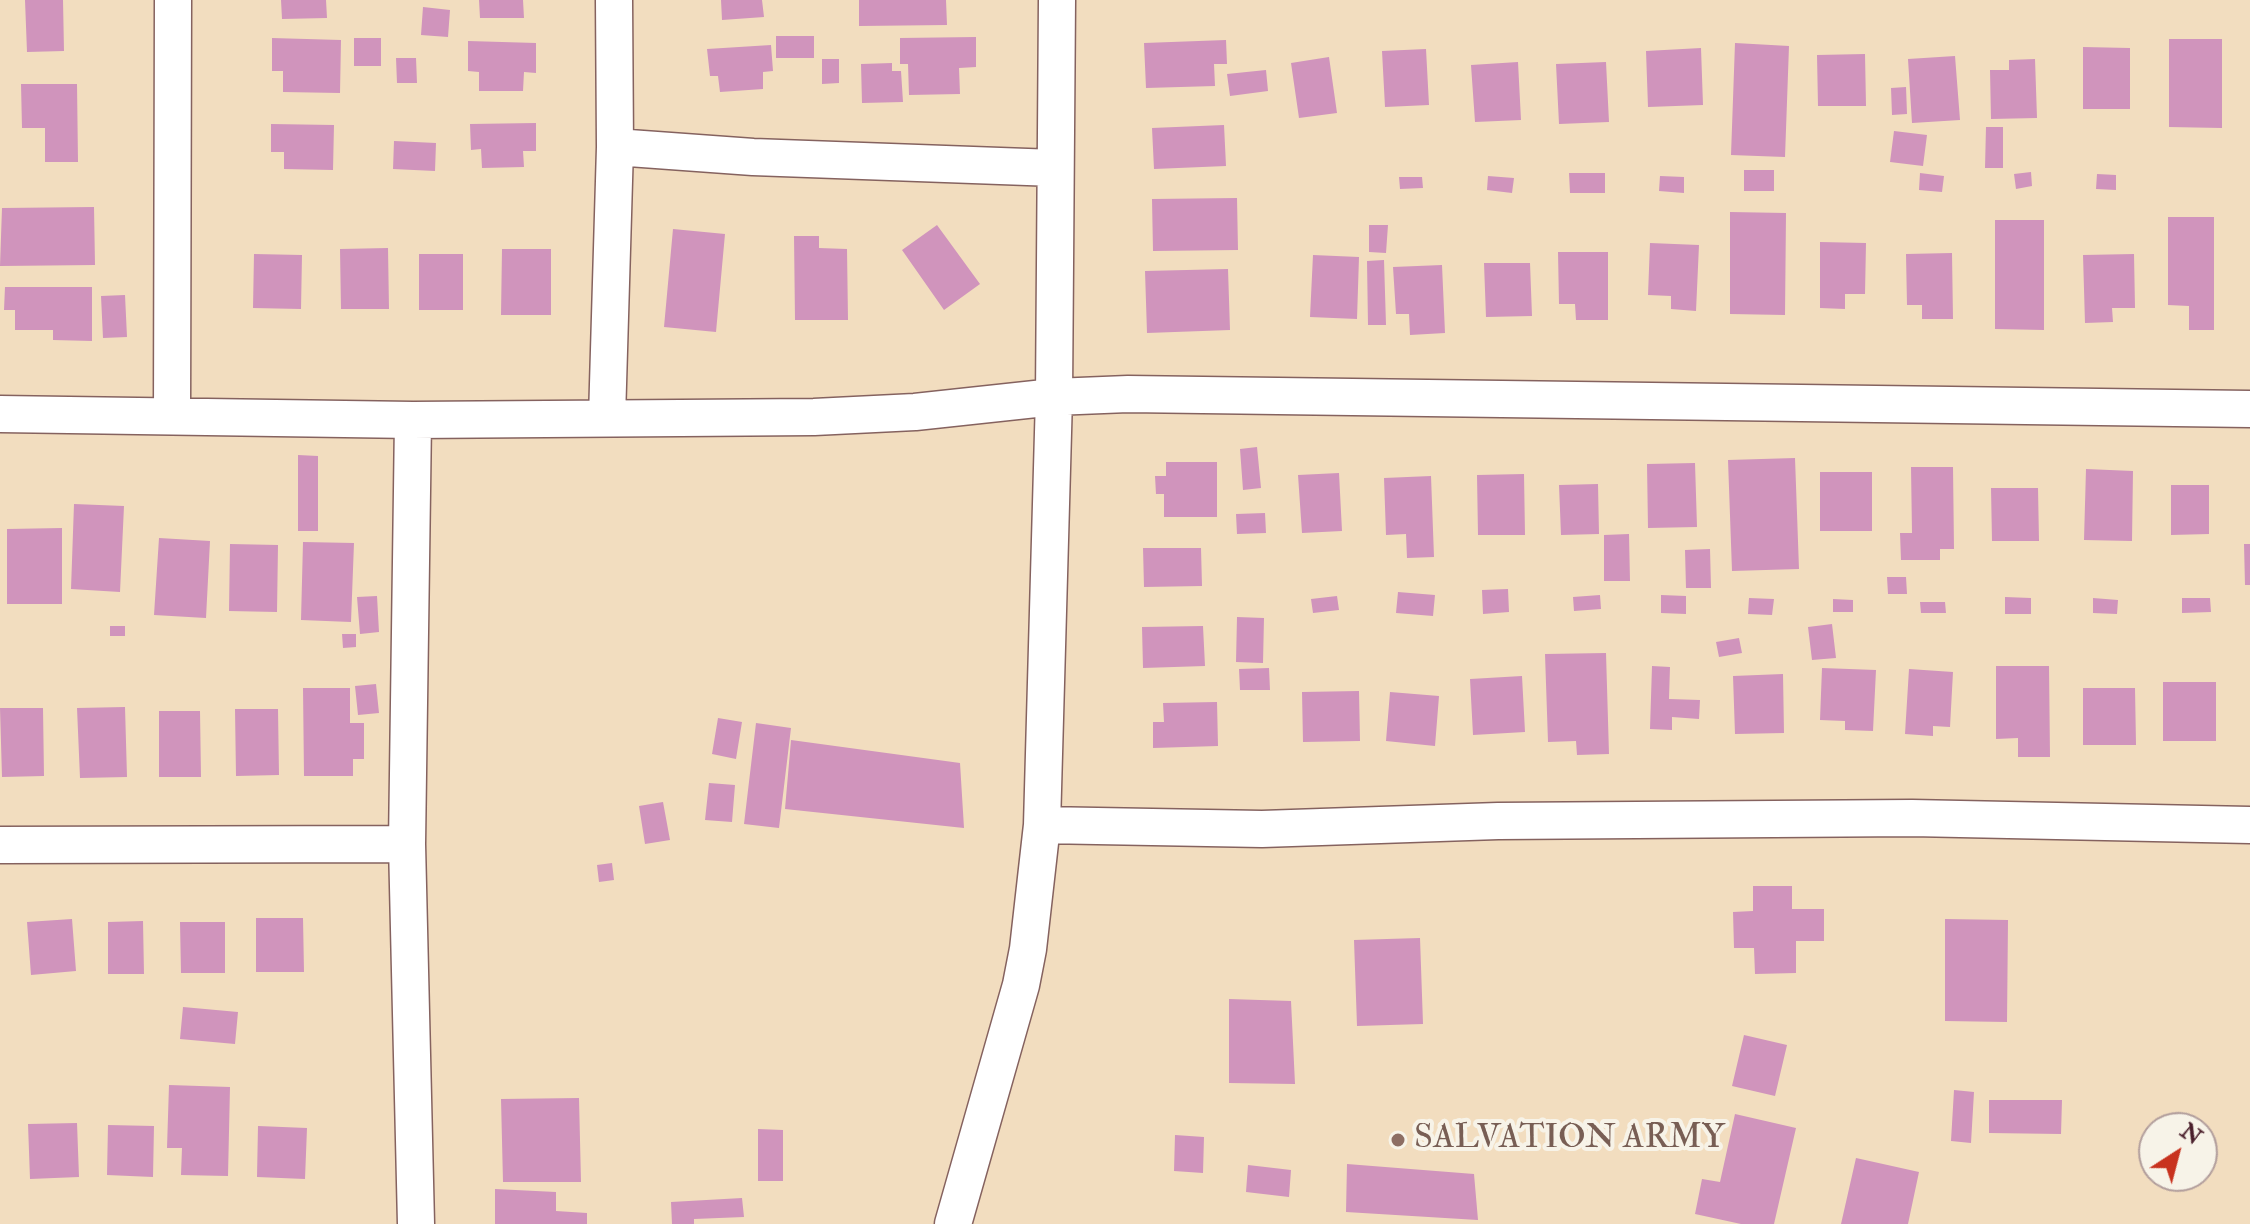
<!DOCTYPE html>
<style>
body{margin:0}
#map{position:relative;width:2250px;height:1224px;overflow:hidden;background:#f2ddbf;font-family:"IM FELL Double Pica",serif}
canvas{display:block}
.north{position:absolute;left:2138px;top:1112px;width:80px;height:80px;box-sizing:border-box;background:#f7f3e8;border:2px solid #b29e9c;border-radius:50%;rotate:36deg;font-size:22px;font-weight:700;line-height:32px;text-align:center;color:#4a1f2b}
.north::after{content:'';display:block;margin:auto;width:28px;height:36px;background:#c8321e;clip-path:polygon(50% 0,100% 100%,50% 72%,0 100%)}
</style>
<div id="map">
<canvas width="2250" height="1224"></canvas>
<div class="north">N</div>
</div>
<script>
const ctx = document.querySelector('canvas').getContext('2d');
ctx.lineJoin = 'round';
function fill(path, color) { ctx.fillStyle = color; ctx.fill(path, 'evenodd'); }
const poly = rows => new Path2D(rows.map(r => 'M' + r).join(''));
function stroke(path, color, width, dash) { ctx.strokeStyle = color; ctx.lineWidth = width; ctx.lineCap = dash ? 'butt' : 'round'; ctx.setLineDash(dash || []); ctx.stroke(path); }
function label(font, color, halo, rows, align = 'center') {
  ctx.font = font + ' "IM FELL Double Pica",serif'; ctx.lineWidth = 8; ctx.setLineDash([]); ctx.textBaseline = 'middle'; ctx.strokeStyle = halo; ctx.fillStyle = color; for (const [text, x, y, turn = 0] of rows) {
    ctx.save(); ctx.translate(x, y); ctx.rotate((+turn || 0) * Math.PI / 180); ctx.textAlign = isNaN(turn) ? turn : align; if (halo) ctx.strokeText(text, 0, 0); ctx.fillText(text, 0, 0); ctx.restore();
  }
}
fill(poly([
 [25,0,63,0,64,51,27,52],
 [281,0,326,0,327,18,282,19],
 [479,0,523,0,524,18,480,18],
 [721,0,762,0,764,17,722,20],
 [859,0,946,0,947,25,859,26],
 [423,7,450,10,448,37,421,35],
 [776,36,814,36,814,58,776,58],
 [976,37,976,67,959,68,960,94,909,95,908,64,900,64,900,38],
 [272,38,341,40,340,93,283,92,283,71,272,71],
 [354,38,381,38,381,66,354,66],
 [2169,39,2222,39,2222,128,2169,127],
 [1226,40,1227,64,1214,64,1215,86,1146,88,1144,43],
 [468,41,536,43,536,73,524,72,523,91,479,91,479,72,468,71],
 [1735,43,1789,46,1785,157,1731,155],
 [771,45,773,71,763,72,763,89,720,92,718,76,710,76,707,49],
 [2083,47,2130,48,2130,109,2083,109],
 [1701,48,1703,105,1648,107,1646,51],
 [1426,49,1429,105,1385,107,1382,51],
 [1865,54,1866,106,1818,106,1817,55],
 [1955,56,1960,120,1912,123,1908,59],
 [1329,57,1337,113,1299,118,1291,63],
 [396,58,416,58,417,83,397,83],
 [822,59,839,59,839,83,822,84],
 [2035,59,2037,118,1991,119,1990,70,2009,70,2009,60],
 [1518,62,1521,120,1475,122,1471,65],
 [1606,62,1609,122,1559,124,1556,64],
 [892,63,892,71,901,71,903,102,862,103,861,64],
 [1266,70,1268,91,1230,96,1227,74],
 [21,84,77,84,78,162,45,162,45,128,22,128],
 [1906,87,1907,114,1892,115,1891,88],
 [536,123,536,151,523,151,524,167,482,168,481,149,471,150,470,124],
 [271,124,334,125,333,170,284,169,284,152,271,152],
 [1224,125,1226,166,1154,169,1152,128],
 [1986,127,2003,127,2003,168,1985,168],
 [1894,131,1927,135,1923,166,1890,162],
 [394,141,436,143,435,171,393,169],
 [1744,170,1774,170,1774,191,1744,191],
 [2031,172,2032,186,2016,189,2014,174],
 [1569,173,1605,173,1605,193,1570,193],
 [1920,173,1944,176,1942,192,1919,190],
 [2097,174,2116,175,2116,190,2096,189],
 [1488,176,1514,178,1512,193,1487,190],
 [1660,176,1684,177,1684,193,1659,191],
 [1399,177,1422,177,1423,188,1400,189],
 [1237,198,1238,250,1153,251,1152,199],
 [94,207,95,265,0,266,2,208],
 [1730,212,1786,213,1785,315,1730,314],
 [2168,217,2214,217,2214,330,2189,330,2189,306,2168,305],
 [1995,220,2044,220,2044,330,1995,329],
 [937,225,980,284,944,310,902,250],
 [1369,225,1388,225,1386,253,1369,252],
 [673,229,725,234,716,332,664,327],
 [794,236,819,236,819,248,847,249,848,320,795,320],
 [1820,242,1866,243,1865,294,1845,294,1845,309,1820,308],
 [1650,243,1699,245,1696,311,1671,309,1671,296,1648,295],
 [388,248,389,309,341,309,340,249],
 [502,249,551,249,551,315,501,315],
 [1558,252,1608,252,1608,320,1576,320,1575,304,1559,304],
 [1952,253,1953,319,1922,319,1922,305,1907,305,1906,254],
 [254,254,302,255,301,309,253,308],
 [419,254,463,254,463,310,419,310],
 [2134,254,2135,308,2112,308,2113,322,2085,323,2083,255],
 [1313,255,1359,257,1357,319,1310,317],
 [1384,260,1386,325,1368,325,1367,261],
 [1484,263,1530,263,1532,316,1486,317],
 [1442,265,1445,333,1410,335,1409,314,1396,314,1393,267],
 [1228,269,1230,330,1147,333,1145,271],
 [5,287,92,287,92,341,53,340,53,330,15,330,15,310,4,310],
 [125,295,127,337,103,338,101,296],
 [1257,447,1261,488,1243,490,1240,449],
 [298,455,318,456,318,531,298,531],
 [1795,458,1799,569,1732,571,1728,460],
 [1166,462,1217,462,1217,517,1164,517,1164,494,1156,494,1155,476,1166,476],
 [1695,463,1697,527,1648,528,1647,464],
 [1911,467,1953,467,1954,549,1940,549,1940,560,1901,560,1900,533,1912,533],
 [2086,469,2133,471,2132,541,2084,540],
 [1820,472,1872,472,1872,531,1820,531],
 [1339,473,1342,531,1302,533,1298,475],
 [1524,474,1525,535,1478,535,1477,475],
 [1431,476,1434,557,1407,558,1406,534,1386,535,1384,478],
 [1598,484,1599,534,1561,535,1559,485],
 [2171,485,2209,485,2209,534,2171,535],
 [1991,488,2038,488,2039,541,1992,541],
 [74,504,124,506,120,592,71,589],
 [1265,513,1266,533,1237,534,1236,514],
 [62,528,62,604,7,604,7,529],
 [1629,534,1630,581,1604,581,1604,535],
 [159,538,210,541,206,618,154,615],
 [303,542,354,543,351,622,301,620],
 [230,544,278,545,277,612,229,611],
 [2244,544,2250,544,2250,585,2245,585],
 [1143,548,1201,548,1202,586,1144,587],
 [1710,549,1711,588,1686,588,1685,550],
 [1887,577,1906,577,1907,594,1888,594],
 [1508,589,1509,612,1483,614,1482,590],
 [1398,592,1435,595,1433,616,1396,613],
 [1600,595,1601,609,1574,611,1573,597],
 [1661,595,1686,596,1686,614,1661,613],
 [377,596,379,632,360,634,357,597],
 [1337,596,1339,610,1313,613,1311,599],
 [2005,597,2031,598,2031,614,2005,614],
 [1749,598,1774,599,1772,615,1748,614],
 [2093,598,2118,600,2117,614,2093,613],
 [2182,598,2210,598,2211,612,2182,613],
 [1833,599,1853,600,1853,612,1833,612],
 [1920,602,1945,602,1946,613,1921,613],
 [1237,617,1264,618,1263,663,1236,662],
 [1832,624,1836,658,1812,660,1808,627],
 [110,626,125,626,125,636,110,636],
 [1203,626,1205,666,1143,668,1142,627],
 [342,634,356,634,356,647,343,648],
 [1739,638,1742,653,1719,657,1716,642],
 [1606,653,1609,754,1577,755,1576,741,1548,742,1545,654],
 [1652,666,1670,667,1669,699,1700,700,1699,719,1672,717,1672,730,1650,729],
 [1996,666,2049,666,2050,757,2018,757,2018,738,1996,739],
 [1269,668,1270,690,1240,690,1239,669],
 [1822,668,1876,670,1873,731,1845,730,1845,721,1820,720],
 [1909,669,1953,672,1950,727,1933,726,1933,736,1905,734],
 [1783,674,1784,733,1735,734,1733,676],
 [1522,676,1525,732,1473,735,1470,679],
 [2163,682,2216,682,2216,741,2163,741],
 [376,684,379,713,358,715,355,686],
 [303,688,350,688,350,723,364,723,364,759,353,759,353,776,304,776],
 [2083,688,2135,688,2136,745,2083,745],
 [1359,691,1360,741,1303,742,1302,692],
 [1390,692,1439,696,1435,746,1386,741],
 [1217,702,1218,746,1153,748,1153,722,1164,722,1163,703],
 [125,707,127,777,80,778,77,708],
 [0,708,43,708,44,776,2,777],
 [235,709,278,709,279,775,236,776],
 [159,711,200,711,201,777,159,777],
 [718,718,742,722,736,759,712,754],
 [756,723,791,728,779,828,744,824],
 [791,740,960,763,964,828,785,809],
 [709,783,735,785,732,822,705,820],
 [663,802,670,840,645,844,639,806],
 [612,863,614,880,599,882,597,865],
 [1753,886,1792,886,1792,909,1824,909,1824,941,1796,941,1796,973,1755,974,1754,948,1734,948,1733,912,1753,911],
 [256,918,303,918,304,972,256,972],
 [72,919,76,971,31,975,27,922],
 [1945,919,2008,920,2007,1022,1945,1021],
 [143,921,144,974,108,974,108,922],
 [180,922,225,922,225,973,181,973],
 [1420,938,1423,1024,1357,1026,1354,940],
 [1229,999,1291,1001,1295,1084,1229,1083],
 [183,1007,238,1012,235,1044,180,1039],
 [1744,1035,1787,1045,1775,1096,1732,1086],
 [169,1085,230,1087,228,1176,181,1175,182,1148,167,1148],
 [1954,1090,1974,1092,1971,1143,1951,1141],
 [579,1098,581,1182,503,1182,501,1099],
 [1989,1100,2062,1100,2061,1134,1989,1133],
 [1735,1114,1796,1128,1774,1224,1741,1224,1695,1214,1702,1179,1720,1182],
 [77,1123,79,1177,30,1179,28,1124],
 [108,1125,154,1126,153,1177,107,1175],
 [258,1126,307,1128,305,1179,257,1177],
 [758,1129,783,1130,783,1181,758,1181],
 [1175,1135,1204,1137,1203,1173,1174,1171],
 [1856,1158,1919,1172,1908,1224,1841,1224],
 [1347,1164,1474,1174,1478,1220,1346,1212],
 [1248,1165,1291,1170,1289,1197,1246,1192],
 [495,1189,556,1192,556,1211,587,1213,587,1224,495,1224],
 [742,1198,744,1217,694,1219,694,1224,672,1224,671,1202]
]), '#d094bc');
const street = poly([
 [615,147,753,157,1055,168],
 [0,414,413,420,814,417,915,412,1054,397,1128,394,2250,409],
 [172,415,173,0],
 [607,418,615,147,614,0],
 [413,420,407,844,416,1224],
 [1042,825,1262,829,1498,821,1912,818,2250,825],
 [0,845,407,844],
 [953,1224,1021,985,1028,949,1042,825,1054,397,1057,0]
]);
stroke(street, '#85625f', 39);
stroke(street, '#fff', 36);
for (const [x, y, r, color] of [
 [1398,1140,8,"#8d6e63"]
]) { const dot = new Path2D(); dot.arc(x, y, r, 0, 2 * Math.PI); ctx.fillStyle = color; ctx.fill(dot); stroke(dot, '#f7f3e8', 3); }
label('34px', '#785e54', '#f7f3e8', [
 ["SALVATION ARMY",1414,1140]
], 'left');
</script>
